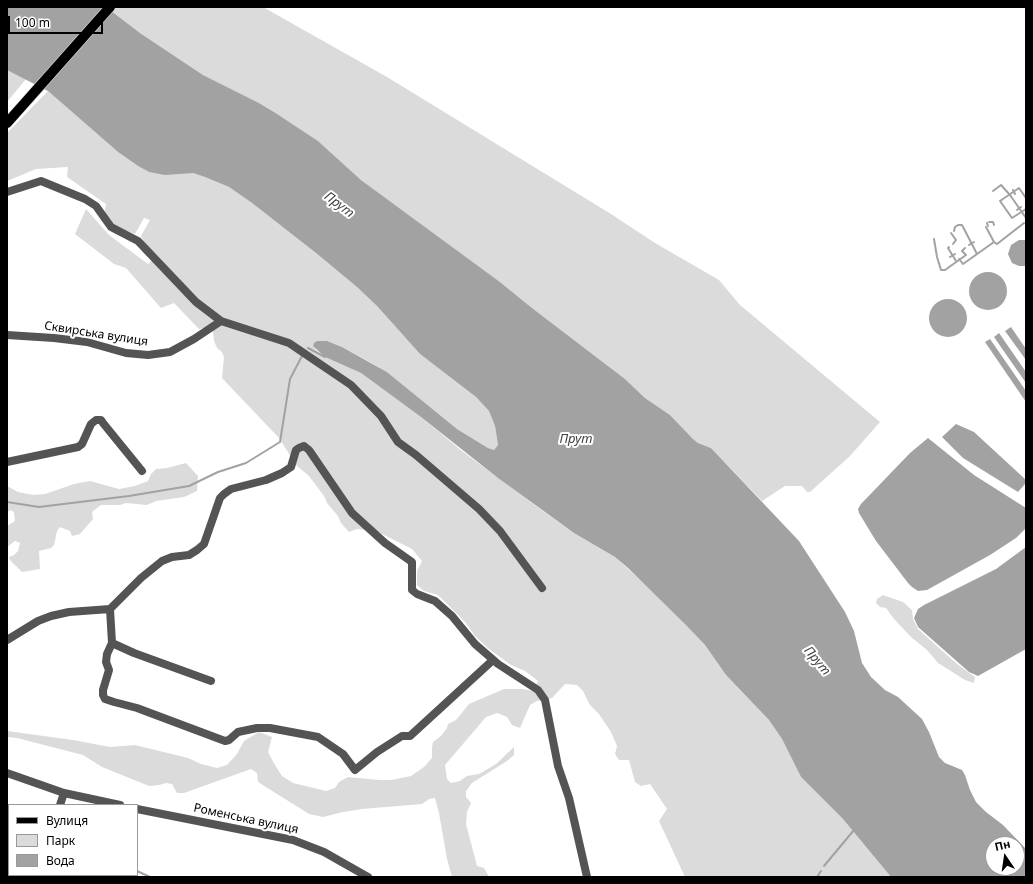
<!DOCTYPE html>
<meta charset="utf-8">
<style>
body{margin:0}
#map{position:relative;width:1033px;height:884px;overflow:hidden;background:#fff;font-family:"Noto Sans",sans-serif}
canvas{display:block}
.frame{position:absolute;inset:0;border:8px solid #000;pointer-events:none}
.legend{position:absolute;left:8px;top:804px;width:130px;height:72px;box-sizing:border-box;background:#fff;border:1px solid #999;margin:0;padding:5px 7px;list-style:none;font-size:12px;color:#000}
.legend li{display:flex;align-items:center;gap:8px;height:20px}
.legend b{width:20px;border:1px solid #999}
.north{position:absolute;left:985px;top:836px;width:40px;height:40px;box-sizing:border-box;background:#fff;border:1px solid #999;border-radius:50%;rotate:347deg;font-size:11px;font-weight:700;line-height:16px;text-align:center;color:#000}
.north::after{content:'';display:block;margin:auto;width:14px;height:18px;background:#000;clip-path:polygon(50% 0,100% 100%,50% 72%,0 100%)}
.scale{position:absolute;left:8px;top:16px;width:95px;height:18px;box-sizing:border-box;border:2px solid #000;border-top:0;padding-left:5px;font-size:12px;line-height:14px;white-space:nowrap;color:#000;-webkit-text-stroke:3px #fff;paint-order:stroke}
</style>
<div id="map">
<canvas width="1033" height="884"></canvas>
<div class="frame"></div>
<ul class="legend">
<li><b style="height:5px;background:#000"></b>Вулиця</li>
<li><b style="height:11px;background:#dbdbdb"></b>Парк</li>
<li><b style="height:11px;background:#a2a2a2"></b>Вода</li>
</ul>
<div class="north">Пн</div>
<div class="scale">100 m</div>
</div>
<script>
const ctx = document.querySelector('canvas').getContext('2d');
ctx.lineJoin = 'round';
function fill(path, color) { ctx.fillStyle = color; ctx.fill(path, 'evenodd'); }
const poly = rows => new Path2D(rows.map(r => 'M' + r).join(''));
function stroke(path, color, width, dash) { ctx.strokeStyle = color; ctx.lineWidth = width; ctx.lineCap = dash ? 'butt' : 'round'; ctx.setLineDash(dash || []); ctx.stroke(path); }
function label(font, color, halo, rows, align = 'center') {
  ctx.font = font + ' "Noto Sans",sans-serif'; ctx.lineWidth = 4; ctx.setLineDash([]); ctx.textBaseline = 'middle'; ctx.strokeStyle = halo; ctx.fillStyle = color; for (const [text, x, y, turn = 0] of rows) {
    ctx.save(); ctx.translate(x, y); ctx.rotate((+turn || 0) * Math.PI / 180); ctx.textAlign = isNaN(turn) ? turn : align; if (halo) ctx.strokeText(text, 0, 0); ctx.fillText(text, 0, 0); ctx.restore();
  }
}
fill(poly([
 [106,7,263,7,387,77,611,214,655,243,719,280,740,305,880,422,850,456,810,492,807,492,802,486,785,486,762,501,711,448,698,443,693,439,670,415,645,398,625,379,532,308,500,282,361,180,318,141,259,103,203,75,140,33],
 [7,70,26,79,7,102],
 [48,91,118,152,138,166,149,172,193,173,205,177,229,187,252,203,316,253,357,287,377,306,420,354,476,397,489,411,495,426,498,445,494,450,488,448,457,429,387,372,370,362,342,347,327,341,315,349,325,357,361,373,421,417,462,451,540,509,574,533,615,557,670,607,705,645,726,675,769,720,782,739,801,777,843,819,891,877,685,877,659,821,667,809,650,784,641,786,635,782,629,760,619,760,615,754,617,746,611,732,599,714,590,705,583,691,577,685,565,684,552,698,537,701,530,705,520,728,512,725,507,717,497,713,486,717,445,765,447,779,451,783,460,781,467,776,479,774,486,770,496,764,514,747,514,755,507,761,472,783,466,791,466,797,471,803,467,812,466,824,477,866,484,868,489,877,452,877,447,859,439,813,435,798,429,799,422,804,362,809,343,812,323,817,309,814,258,782,257,773,251,769,184,793,177,793,172,784,166,783,159,785,149,786,102,767,83,755,17,738,7,737,7,731,73,740,110,747,135,745,188,758,201,764,217,768,227,765,237,754,244,741,259,732,272,737,268,752,275,765,282,776,293,783,326,791,335,788,339,782,348,777,380,780,391,780,411,776,424,767,432,758,432,748,433,742,441,736,447,728,448,724,456,720,469,704,504,689,522,689,534,691,538,681,525,671,511,665,489,649,475,636,465,622,438,595,424,591,417,585,417,571,422,561,412,549,376,531,357,529,349,532,341,523,338,516,327,503,324,496,309,476,297,466,279,438,222,378,224,357,222,352,217,348,214,341,213,332,208,327,199,329,174,303,161,308,126,268,114,264,75,234,86,209,109,235,148,264,153,259,141,236,150,220,144,218,135,234,115,226,104,216,106,204,67,177,68,167,36,169,7,181,7,133],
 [186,463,198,476,197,491,184,497,156,501,147,505,126,503,120,505,101,505,92,512,93,519,80,534,72,536,70,531,60,527,57,531,54,545,51,548,39,551,40,569,22,572,10,560,9,557,14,555,18,551,20,543,15,541,7,547,7,526,15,521,14,512,10,510,7,513,7,486,18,492,33,495,45,494,74,484,90,481,119,489,135,486,148,481,151,474,156,469,167,468],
 [883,595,903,602,912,610,913,619,918,629,957,664,975,677,974,683,965,680,938,663,927,650,911,637,894,619,886,608,880,607,876,603,877,599]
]), '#dbdbdb');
fill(poly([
 [7,7,106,7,140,33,203,75,259,103,277,114,318,141,361,180,500,282,532,308,625,379,645,398,670,415,693,439,698,443,711,448,799,541,845,612,854,631,862,663,871,677,885,690,898,697,922,719,929,732,939,757,945,763,962,770,965,775,970,790,976,802,986,812,1003,825,1026,849,1026,877,891,877,843,819,801,777,782,739,769,720,726,675,705,645,686,625,628,568,615,557,574,533,498,478,421,417,361,373,325,357,313,346,314,343,317,341,327,341,342,347,387,372,457,429,488,448,494,450,498,445,495,426,489,411,476,397,420,354,377,306,357,287,316,253,252,203,229,187,205,177,193,173,165,175,149,172,138,166,118,152,48,91,7,70],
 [993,844,1017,844,1017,868,993,868],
 [1019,240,1026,240,1026,266,1019,266,1012,263,1008,254,1011,245],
 '969 291a19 19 0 1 1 38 0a19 19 0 1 1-38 0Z',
 '929 318a19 19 0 1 1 38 0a19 19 0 1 1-38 0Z',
 [1011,327,1026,349,1026,360,1005,331],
 [999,333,1026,372,1026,383,994,337],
 [990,339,1026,391,1026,402,985,342],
 [956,424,974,432,1025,479,1025,484,1018,492,963,458,942,437],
 [928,438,974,475,1026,508,1026,528,1016,538,990,555,927,590,918,591,912,587,908,583,876,541,859,513,858,509,861,504,910,453],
 [1026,547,1026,649,978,676,969,672,918,627,914,618,918,609,924,605,996,569]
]), '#a2a2a2');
stroke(poly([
 [1013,190,1015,194],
 [993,191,1001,185,1010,195,1026,218],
 [1026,198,1019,188,1000,201,1012,218,1026,209],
 [1017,210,1021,207],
 [989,222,993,222,994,225],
 [987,223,988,226],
 [986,227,994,242],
 [954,231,955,227,958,225,962,225,977,254],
 [951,233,956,240,953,244],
 [934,239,937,257,941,270,945,270,966,255,962,251,965,248],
 [969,245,974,242],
 [949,247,948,248,956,261],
 [950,257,955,254],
 [959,259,963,264,994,242,997,244,1024,223],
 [308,348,325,357],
 [7,502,39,507,129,496,189,486,218,472,246,463,280,442,290,379,302,356],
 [824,866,854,830],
 [137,871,150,877],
 [56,877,59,875],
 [817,877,821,871]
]), '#a2a2a2', 2);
const major = poly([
 [7,123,110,7]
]);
stroke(major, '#dbdbdb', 11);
stroke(poly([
 [7,192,41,181,85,199,96,206,111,227,138,241,196,302,221,321,289,343,351,385,381,416,398,442,416,455,479,509,500,531,542,588],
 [7,335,54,338,87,342,126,353,148,355,170,352,194,339,221,321],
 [7,462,78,447,82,444,91,424,96,420,101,420,103,423,142,471],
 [110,609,112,643,134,653,211,681],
 [7,640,38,621,51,616,69,612,110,609,141,578,162,561,172,557,189,555,197,550,204,544,220,498,224,494,231,489,266,480,282,473,291,467,296,450,299,448,304,446,309,450,352,513,385,543,412,562,412,590,417,594,435,601,452,616,475,644,498,664,538,690,545,700,558,766,569,798,587,877],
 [112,643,107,654,106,662,109,670,103,690,103,695,105,699,114,702,137,708,225,741,229,740,238,732,257,728,270,728,318,737,343,754,355,770,377,752,402,736,410,736,493,660],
 [7,773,64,793,120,805],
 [60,805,64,793],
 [137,809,293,840,324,852,368,877],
 [7,835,9,836]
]), '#545454', 8);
stroke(major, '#000', 10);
label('12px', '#000', '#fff', [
 ["Сквирська вулиця",96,334,9],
 ["Роменська вулиця",246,819,12]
]);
label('italic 13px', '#434343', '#fff', [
 ["Прут",339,205,37],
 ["Прут",576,439],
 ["Прут",817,661,50]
]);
</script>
